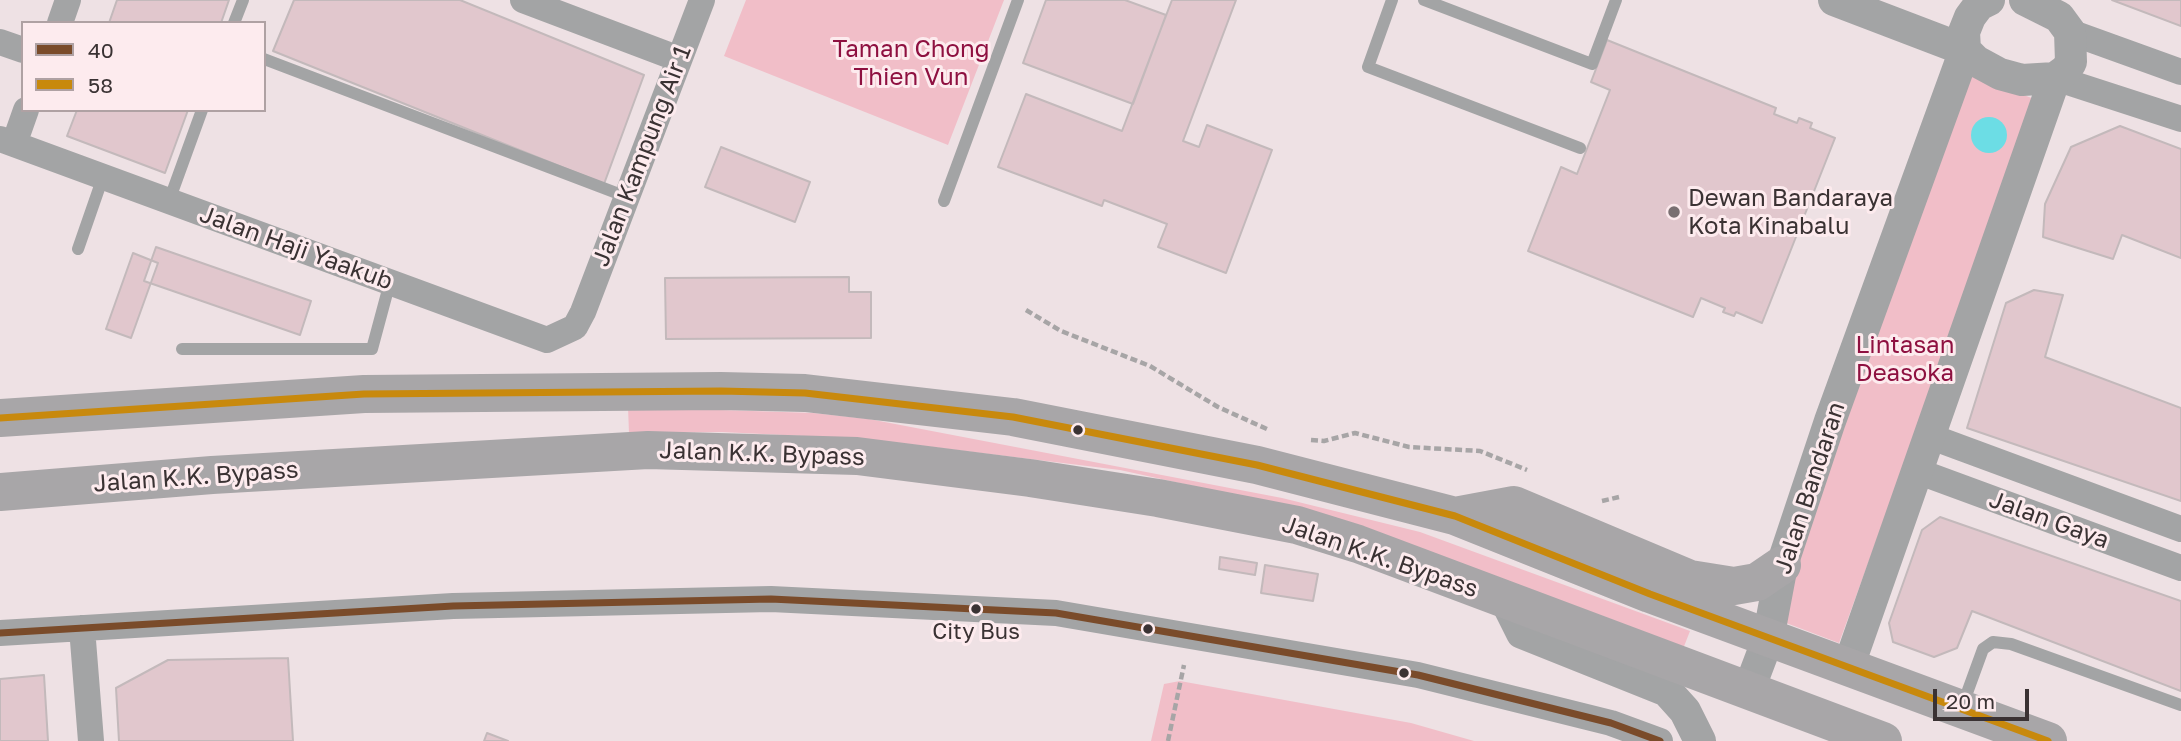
<!DOCTYPE html>
<style>
body{margin:0}
#map{position:relative;width:2181px;height:741px;overflow:hidden;background:#eee1e4;font-family:"Golos Text",sans-serif}
canvas{display:block}
.legend{position:absolute;left:21px;top:21px;width:245px;height:91px;box-sizing:border-box;background:#fdebee;border:2px solid #afa1a3;margin:0;padding:9px 12px;list-style:none;font-size:21px;color:#3a3233}
.legend li{display:flex;align-items:center;gap:14px;height:35px}
.legend b{width:35px;border:2px solid #afa1a3}
.scale{position:absolute;left:1933px;top:689px;width:96px;height:32px;box-sizing:border-box;border:4px solid #3a3233;border-top:0;padding-left:9px;font-size:21px;line-height:24px;white-space:nowrap;color:#3a3233;-webkit-text-stroke:5px #fdebee;paint-order:stroke}
</style>
<div id="map">
<canvas width="2181" height="741"></canvas>
<ul class="legend">
<li><b style="height:9px;background:#7a4b2a"></b>40</li>
<li><b style="height:9px;background:#c8890d"></b>58</li>
</ul>
<div class="scale">20 m</div>
</div>
<script>
const ctx = document.querySelector('canvas').getContext('2d');
ctx.lineJoin = 'round';
function fill(path, color) { ctx.fillStyle = color; ctx.fill(path, 'evenodd'); }
const poly = rows => new Path2D(rows.map(r => 'M' + r).join(''));
function stroke(path, color, width, dash) { ctx.strokeStyle = color; ctx.lineWidth = width; ctx.lineCap = dash ? 'butt' : 'round'; ctx.setLineDash(dash || []); ctx.stroke(path); }
function label(font, color, halo, rows, align = 'center') {
  ctx.font = font + ' "Golos Text",sans-serif'; ctx.lineWidth = 6; ctx.setLineDash([]); ctx.textBaseline = 'middle'; ctx.strokeStyle = halo; ctx.fillStyle = color; for (const [text, x, y, turn = 0] of rows) {
    ctx.save(); ctx.translate(x, y); ctx.rotate((+turn || 0) * Math.PI / 180); ctx.textAlign = isNaN(turn) ? turn : align; if (halo) ctx.strokeText(text, 0, 0); ctx.fillText(text, 0, 0); ctx.restore();
  }
}
fill(poly([
 [746,0,1004,0,948,145,724,56],
 [1970,75,2037,100,1839,643,1773,618],
 [628,407,813,413,869,419,1282,498,1420,532,1690,631,1683,649,1280,505,1120,470,866,439,722,432,629,433],
 [1180,681,1411,723,1474,741,1151,741,1164,684]
]), '#f1bec8');
fill(poly([
 '1971 135a18 18 0 1 1 36 0a18 18 0 1 1-36 0Z'
]), '#6cdde5');
const building = poly([
 [117,0,229,0,221,23,109,23,117,0],
 [294,0,460,0,644,75,604,184,273,51,294,0],
 [1046,0,1125,0,1166,15,1133,104,1023,63,1046,0],
 [1172,0,1236,0,1183,141,1199,147,1207,125,1272,150,1226,273,1158,247,1167,224,1104,200,1102,206,998,167,1026,94,1122,131,1172,0],
 [2112,0,2181,0,2181,26,2112,0],
 [1607,40,1776,108,1774,114,1797,123,1799,118,1812,123,1810,128,1835,138,1762,323,1736,312,1734,316,1723,312,1725,308,1701,298,1693,317,1528,251,1561,167,1577,174,1610,90,1591,82,1607,40],
 [77,110,188,110,165,173,67,136,77,110],
 [2120,126,2181,149,2181,258,2122,235,2113,259,2043,237,2045,204,2071,147,2120,126],
 [721,147,810,182,795,222,705,187,721,147],
 [156,247,311,301,300,335,144,281,156,247],
 [133,253,158,263,131,338,106,329,133,253],
 [849,277,849,292,871,292,871,338,666,339,665,278,849,277],
 [2034,290,2063,295,2045,357,2181,408,2181,501,1967,428,2006,303,2034,290],
 [1940,517,2181,601,2181,691,1972,611,1957,648,1934,657,1893,642,1889,623,1922,530,1940,517],
 [1220,557,1257,563,1255,575,1219,569,1220,557],
 [1265,565,1318,574,1313,601,1261,593,1265,565],
 [288,658,293,741,119,741,116,688,168,660,288,658],
 [44,675,48,741,0,741,0,679,44,675],
 [487,733,508,741,484,741,487,733]
]);
fill(building, '#e1c7cd');
stroke(building, '#c3b9bb', 2);
stroke(poly([
 [1026,310,1061,331,1150,366,1218,407,1269,430],
 [1311,440,1324,441,1355,433,1409,447,1480,451,1527,470],
 [1602,501,1619,497],
 [1168,741,1184,665]
]), '#a7a5a6', 4.5, [7, 3.5]);
stroke(poly([
 [1392,0,1368,67,1580,148],
 [1424,0,1592,64,1616,0],
 [234,23,243,0],
 [264,59,627,197],
 [169,201,202,110],
 [944,201,1018,0],
 [78,249,103,177],
 [182,349,372,349,390,282],
 [1963,704,1983,649,1993,642,2011,644,2181,705]
]), '#a3a4a5', 12);
stroke(poly([
 [523,0,679,59],
 [60,23,68,0],
 [2070,32,2181,72],
 [0,42,23,50],
 [2055,78,2181,119],
 [0,139,547,340,575,327,583,312,702,0],
 [14,144,26,110],
 [1929,436,2181,529],
 [1917,471,2181,568],
 [82,628,91,741],
 [0,633,453,606,771,599,1056,613,1418,675,1611,723,1660,741]
]), '#a3a4a5', 26);
stroke(poly([
 [1834,0,1965,50],
 [1989,0,1979,5,1970,17,1964,32,1965,50,1976,61,2000,74,2022,80,2055,78,2066,70,2071,62,2070,32,2059,17,2025,0],
 [1506,601,1522,633,1667,691,1685,711,1700,741],
 [1849,665,2055,78],
 [1748,692,1768,639,1782,565,1830,421,1965,50]
]), '#a3a4a5', 32);
stroke(poly([
 [0,418,364,394,721,391,805,393,1013,417,1257,465,1455,516,1650,594,2048,741],
 [0,492,212,475,648,450,857,456,1030,478,1158,498,1297,525,1358,544,1883,741],
 [1455,516,1514,505,1690,579,1734,586,1757,582,1782,565]
]), '#a8a6a8', 38);
stroke(poly([
 [0,633,453,606,771,599,1056,613,1418,675,1611,723,1660,741]
]), '#7a4b2a', 7);
stroke(poly([
 [0,418,364,394,721,391,805,393,1013,417,1257,465,1455,516,1650,594,2048,741]
]), '#c8890d', 7);
for (const [x, y, r, color] of [
 [1674,212,7,"#796f71"],
 [1078,430,6,"#3a3233"],
 [976,609,6,"#3a3233"],
 [1148,629,6,"#3a3233"],
 [1404,673,6,"#3a3233"]
]) { const dot = new Path2D(); dot.arc(x, y, r, 0, 2 * Math.PI); ctx.fillStyle = color; ctx.fill(dot); stroke(dot, '#fdebee', 2.5); }
label('22px', '#3a3233', '#fdebee', [
 ["City Bus",976,632]
]);
label('24px', '#8e1040', '#fdebee', [
 ["Taman Chong",911,49],
 ["Thien Vun",911,77],
 ["Lintasan",1905,345],
 ["Deasoka",1905,373]
]);
label('24px', '#3a3233', '#fdebee', [
 ["Jalan Kampung Air 1",642,156,-69],
 ["Jalan Haji Yaakub",296,248,20],
 ["Jalan K.K. Bypass",762,454,2],
 ["Jalan K.K. Bypass",196,477,-4],
 ["Jalan Bandaran",1810,488,-72],
 ["Jalan Gaya",2049,520,20],
 ["Jalan K.K. Bypass",1380,557,19]
]);
label('24px', '#3a3233', '#fdebee', [
 ["Dewan Bandaraya",1688,198],
 ["Kota Kinabalu",1688,226]
], 'left');
</script>
